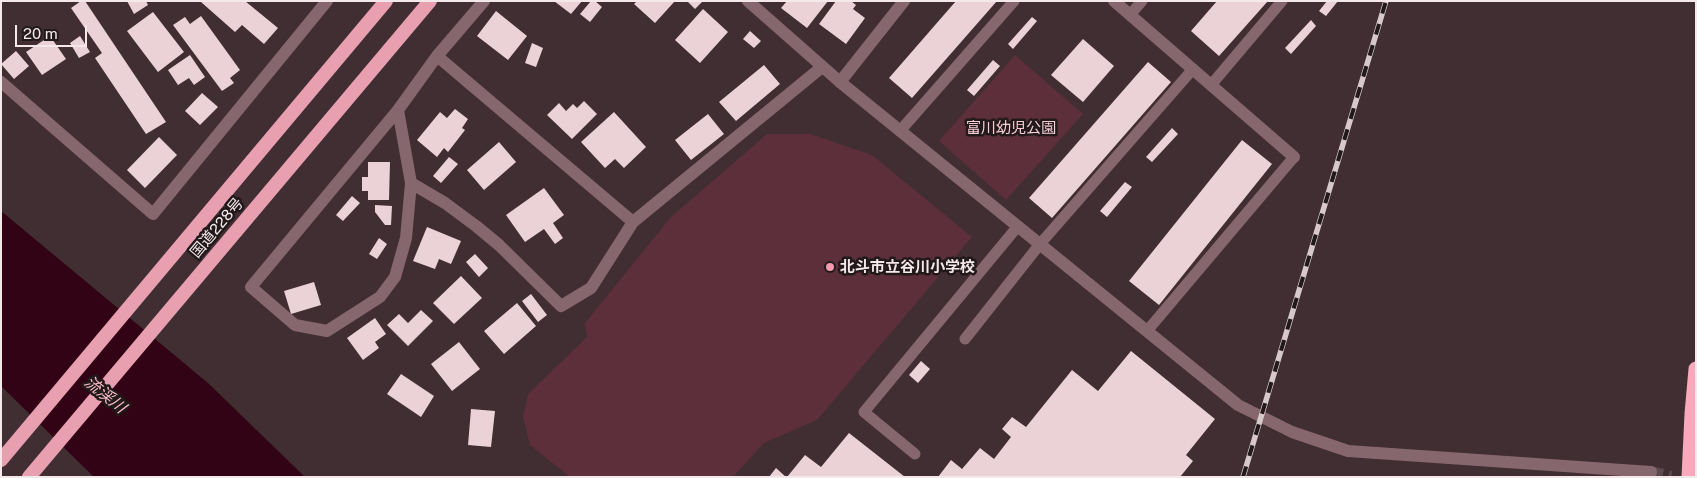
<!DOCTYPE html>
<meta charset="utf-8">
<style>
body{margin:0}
#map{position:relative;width:1697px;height:478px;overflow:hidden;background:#412e32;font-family:"Public Sans",sans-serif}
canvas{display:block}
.frame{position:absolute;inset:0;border:2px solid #f5e8ea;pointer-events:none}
.scale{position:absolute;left:15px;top:25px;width:72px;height:22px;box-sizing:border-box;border:2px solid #f5e8ea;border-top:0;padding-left:6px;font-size:15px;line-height:18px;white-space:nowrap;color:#f5e8ea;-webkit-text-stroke:4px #22191b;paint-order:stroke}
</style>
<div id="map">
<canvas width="1697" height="478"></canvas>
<div class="frame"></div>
<div class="scale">20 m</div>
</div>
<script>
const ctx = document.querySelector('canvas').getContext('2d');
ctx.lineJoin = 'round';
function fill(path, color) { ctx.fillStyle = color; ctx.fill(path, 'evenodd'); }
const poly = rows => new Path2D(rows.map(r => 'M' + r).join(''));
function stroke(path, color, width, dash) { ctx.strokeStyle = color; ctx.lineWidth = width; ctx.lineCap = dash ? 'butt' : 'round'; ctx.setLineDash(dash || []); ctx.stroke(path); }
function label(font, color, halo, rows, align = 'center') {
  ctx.font = font + ' "Public Sans","Noto Sans JP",sans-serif'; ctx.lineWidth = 5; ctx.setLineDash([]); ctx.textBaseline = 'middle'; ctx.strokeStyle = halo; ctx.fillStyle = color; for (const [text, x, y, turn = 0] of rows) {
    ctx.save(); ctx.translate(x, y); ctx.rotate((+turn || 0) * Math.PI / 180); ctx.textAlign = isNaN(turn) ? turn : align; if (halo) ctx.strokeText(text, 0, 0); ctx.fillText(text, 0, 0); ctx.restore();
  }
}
fill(poly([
 [1015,55,1083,114,1006,200,939,141],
 [767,134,810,134,872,155,972,237,817,420,764,443,733,477,570,477,530,445,523,417,528,394,587,337,585,323,671,217]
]), '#5c2f3b');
fill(poly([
 [1,211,208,383,305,477,94,477,1,386]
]), '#310314');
fill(poly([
 [81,1,85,1,166,122,146,134,95,58,102,53,71,8],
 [127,1,146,1,148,5,134,14],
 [202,1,245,1,278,28,264,44,242,25,235,32,201,2],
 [554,1,582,1,571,14],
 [591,1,595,1,602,7,590,22,580,14],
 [637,1,675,1,655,23,634,4],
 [687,1,703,1,695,9],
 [787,1,828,1,807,28,781,8],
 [836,1,851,1,856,5,853,9,865,18,846,44,819,24],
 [956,1,997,1,912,98,889,78],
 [1217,1,1268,1,1219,56,1191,31],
 [1327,1,1338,1,1326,16,1319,11],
 [703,9,728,32,700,63,675,40],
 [496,11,527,36,508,60,477,36],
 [153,12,184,52,158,72,127,31],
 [201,16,240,70,230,78,234,83,222,91,173,25,185,17,190,24],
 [1032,17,1037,21,1013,49,1008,44],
 [1311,20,1316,26,1291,54,1285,48],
 [750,31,761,41,754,48,743,39],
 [50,36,66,59,42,75,26,52],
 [80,36,90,52,79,58,70,43],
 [1083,39,1114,66,1083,102,1051,75],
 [532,43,543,48,536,67,525,63],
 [16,51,29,66,14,79,1,64],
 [190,55,205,77,194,85,189,78,178,85,168,70],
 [993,60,1000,66,974,96,967,90],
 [1148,62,1171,82,1052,218,1029,198],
 [764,65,780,84,736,121,719,102],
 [202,93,218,107,200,125,185,111],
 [584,101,597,114,572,139,547,115,559,103,566,111,573,104,577,108],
 [455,109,468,119,462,128,465,130,448,152,444,148,437,157,417,140,440,112,447,118],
 [614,112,646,147,624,168,615,159,605,168,581,142],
 [708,114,724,134,691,160,675,140],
 [1172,128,1178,134,1152,162,1146,157],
 [159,137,177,155,145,188,127,170],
 [1242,140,1272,164,1159,305,1129,281],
 [499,142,516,162,484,190,467,170],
 [449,157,458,164,441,183,433,176],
 [368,162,390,162,389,200,368,200,368,191,362,191,362,177,368,177],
 [1125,182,1132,187,1107,217,1100,211],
 [544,188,564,215,553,223,563,238,555,244,544,229,525,242,506,215],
 [352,196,360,203,343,221,336,215],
 [375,205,392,206,391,225,385,225,375,212],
 [427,227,461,241,451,264,439,259,435,269,413,261],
 [379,238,387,244,377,259,369,254],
 [475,254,488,268,479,277,466,262],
 [461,276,482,298,454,324,433,303],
 [314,282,321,305,291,314,284,291],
 [531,294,547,315,538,322,522,301],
 [517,303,536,326,504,354,484,331],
 [421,310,433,321,408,346,387,325,399,314,408,323],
 [375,318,386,334,375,342,379,348,363,360,347,338],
 [459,342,480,369,452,391,431,364],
 [1131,351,1215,419,1186,455,1193,461,1180,477,938,477,951,460,962,469,980,448,994,459,1011,437,1002,429,1012,417,1026,427,1072,370,1098,391],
 [921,361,930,369,918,383,909,375],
 [401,374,434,396,421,417,387,394],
 [471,409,495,411,491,447,468,445],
 [849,433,905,477,787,477,805,455,821,467],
 [776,468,786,477,769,477]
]), '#ebd2d7');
stroke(poly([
 [1651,472,1671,477]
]), '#5c4a4e', 12, [12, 6]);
stroke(poly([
 [1130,15,1142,1],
 [1211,85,1282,1],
 [900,131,1014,1],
 [1147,331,1294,157],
 [965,339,1040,244,1193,69],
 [915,454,864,412,1018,226]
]), '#87676e', 11);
stroke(poly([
 [1114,1,1294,157],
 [437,56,633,222,822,67],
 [1,82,153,214,327,1],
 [840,82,904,1],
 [398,110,411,183,406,238,395,277,380,297,327,331,295,325,251,287,398,110,437,56,484,1],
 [411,183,445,203,476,226,499,245,561,306,591,288,633,222]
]), '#87676e', 12);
stroke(poly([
 [748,1,840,82,1238,405,1292,432,1348,451,1651,472]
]), '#87676e', 12);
stroke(poly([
 [1,460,386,1],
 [29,477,430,1]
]), '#e8a0b1', 14);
stroke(poly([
 [1689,477,1692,414,1696,369]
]), '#f8aabc', 15);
const rail = poly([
 [1243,477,1386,1]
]);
stroke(rail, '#d7c9cb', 5.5);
stroke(rail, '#22191b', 4, [11]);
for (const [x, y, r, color] of [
 [830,267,5,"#f29aaf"]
]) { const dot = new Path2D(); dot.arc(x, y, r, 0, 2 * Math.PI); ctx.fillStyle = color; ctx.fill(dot); stroke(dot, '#22191b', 2); }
label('15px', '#f7cdd6', '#22191b', [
 ["富川幼児公園",1011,128]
]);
label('15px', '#f5e8ea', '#22191b', [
 ["国道228号",217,228,-50]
]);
label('bold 15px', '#f5e8ea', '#22191b', [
 ["北斗市立谷川小学校",840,267]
], 'left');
label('italic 16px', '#fcbdcb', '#22191b', [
 ["流渓川",105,395,39]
]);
</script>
